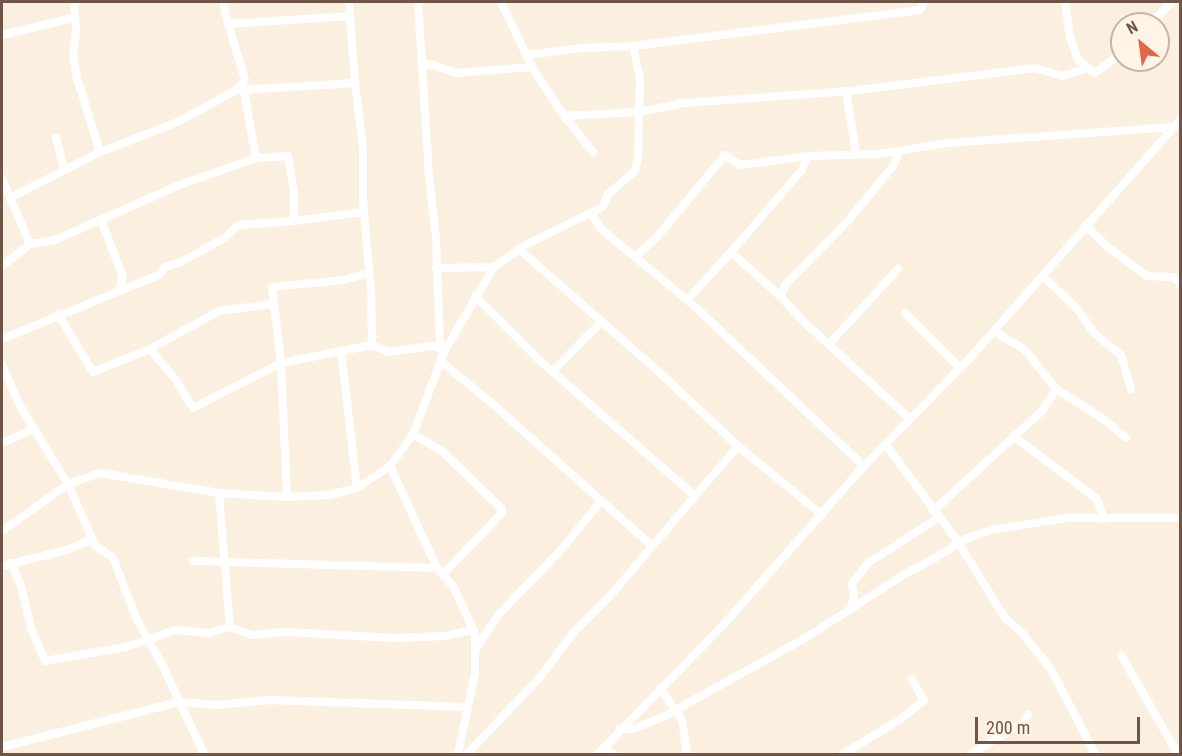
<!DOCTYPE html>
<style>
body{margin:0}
#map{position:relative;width:1182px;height:756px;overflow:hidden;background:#fbf0e0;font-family:"Roboto Condensed",sans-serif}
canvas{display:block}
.frame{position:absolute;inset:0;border:3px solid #715548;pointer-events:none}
.north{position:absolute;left:1110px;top:12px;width:60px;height:60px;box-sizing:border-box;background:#fff4e5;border:2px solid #c6b4a6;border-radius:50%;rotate:331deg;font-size:16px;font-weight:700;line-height:24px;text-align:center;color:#715548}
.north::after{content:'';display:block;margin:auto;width:21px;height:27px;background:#e36547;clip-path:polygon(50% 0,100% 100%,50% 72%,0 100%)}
.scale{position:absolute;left:975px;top:717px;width:165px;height:27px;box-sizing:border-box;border:3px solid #715548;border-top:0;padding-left:8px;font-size:18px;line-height:21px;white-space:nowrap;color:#715548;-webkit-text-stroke:4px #fff4e5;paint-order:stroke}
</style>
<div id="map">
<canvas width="1182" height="756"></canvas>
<div class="frame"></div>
<div class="north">N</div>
<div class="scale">200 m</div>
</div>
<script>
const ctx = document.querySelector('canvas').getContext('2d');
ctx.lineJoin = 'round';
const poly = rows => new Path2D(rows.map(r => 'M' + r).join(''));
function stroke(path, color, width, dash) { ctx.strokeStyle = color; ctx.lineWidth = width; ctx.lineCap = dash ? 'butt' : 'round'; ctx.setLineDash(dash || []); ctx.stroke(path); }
stroke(poly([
 [349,2,355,83,363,147,363,201,371,290,372,345,389,352,431,346,445,350],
 [418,2,429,176,436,238,440,349,444,346],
 [501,2,532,67,564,116,593,152],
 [1065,2,1070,37,1078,60,1095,73,1122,53],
 [228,24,350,16],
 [1150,24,1172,2],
 [2,35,73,18],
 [527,55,581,48,633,46,920,10,924,2],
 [421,64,434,65,456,73,532,67],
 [241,90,355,83],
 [846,91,856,154],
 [564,116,638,112,684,103,850,91,1035,68,1062,76,1088,68],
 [56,137,64,169],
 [899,151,894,165,847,222,785,285,781,297,804,322,910,419],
 [100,152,178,122,238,89,245,80,225,13,224,2],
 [2,179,30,244,2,266],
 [10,198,100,152,77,78,73,56,76,30,74,2],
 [591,213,601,229,635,257,657,237,725,155,740,165,808,156,879,154,947,143,1174,127],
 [101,220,123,277,119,291],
 [294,221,364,212],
 [1085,225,1109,248,1147,276,1174,277,1180,284],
 [30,244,55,240,177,186,256,158,244,91],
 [519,249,659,372,738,446],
 [635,257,692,304,864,466],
 [436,268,494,267],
 [1043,276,1078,310,1095,334,1121,355,1131,389],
 [475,296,538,359,695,496,738,446,822,515],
 [781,297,731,252,802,170,808,156],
 [687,300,731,252],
 [905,313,960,368],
 [58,314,93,372,150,349,219,311,273,304],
 [994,331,1025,350,1056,389,1102,418,1126,438],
 [2,339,159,275,165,267,181,262,226,237,238,225,294,221,294,191,288,156,256,158],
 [829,344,898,269],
 [150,349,175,379,193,408,281,363,372,345],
 [341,350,357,488,390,466,413,434,445,350,494,267,527,244,603,207,608,194,635,171,638,159,640,79,633,46],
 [443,363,494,405,652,546],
 [2,365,20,406,68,484,95,545,113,558,137,620,161,662,204,754],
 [553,371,601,322],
 [413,434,443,452,502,509,501,514,445,572,445,576],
 [1013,436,1097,499,1104,519],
 [2,443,34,429],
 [886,445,958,542,1005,618,1022,633,1051,669,1095,754],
 [390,466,437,568,453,586,475,633,475,673,458,754],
 [287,497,281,363,272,287,343,280,369,273],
 [933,511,1043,410,1056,389],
 [2,531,68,484,100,473,219,493,287,497,328,495,357,488],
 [193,561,437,568],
 [11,563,21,586,31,628,45,661,126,647,175,630,209,633,230,627,219,493],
 [2,566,67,550,93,539],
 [851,609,854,594,852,584,868,563,938,518],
 [230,627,252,635,284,632,394,638,445,636,473,630],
 [477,647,499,614,558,553,601,501],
 [1121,655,1178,754],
 [660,688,682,720,687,754],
 [619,729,633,729,663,717,807,637,900,577,949,550,958,542,990,530,1067,518,1180,518],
 [2,747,179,702,218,705,269,700,468,707],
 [604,747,614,754],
 [467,754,540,677,574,632,610,596,695,496],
 [598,754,724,624,864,466,969,359,1180,120],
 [843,754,901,719,924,700,912,680],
 [971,754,1023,723,1028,715]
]), '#fff', 8);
</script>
